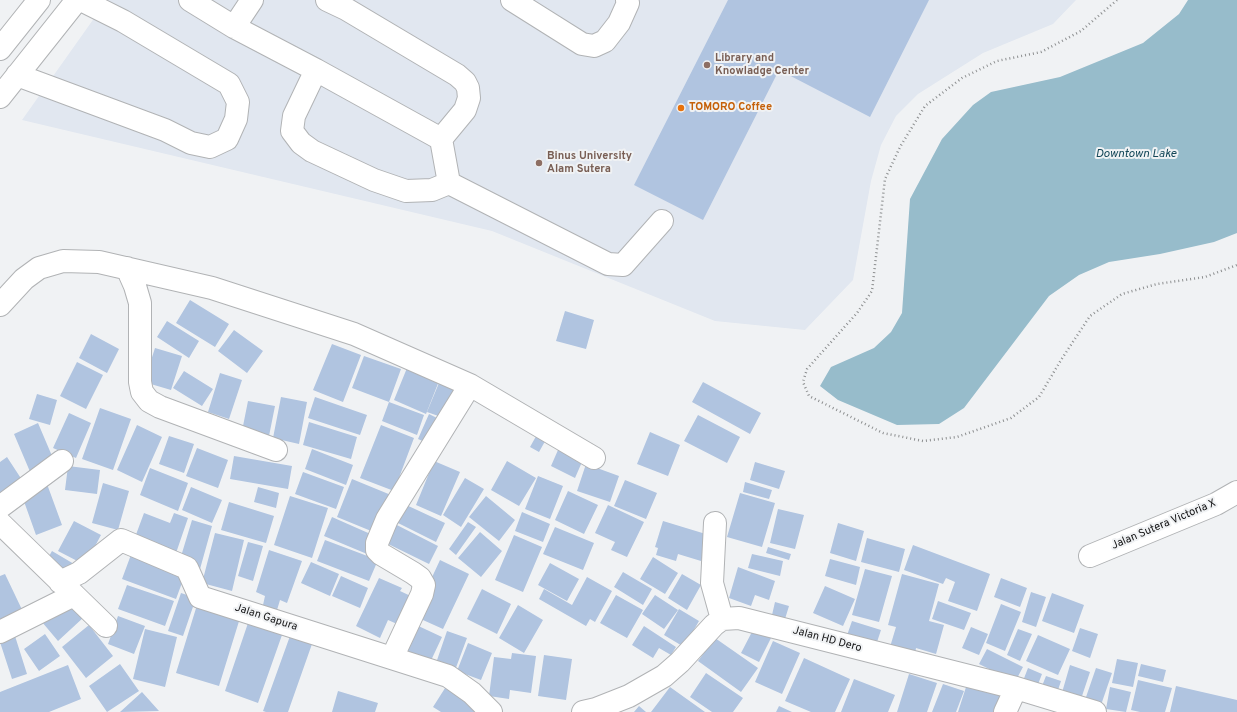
<!DOCTYPE html>
<style>
body{margin:0}
canvas{display:block;background:#f0f2f4}
</style>
<canvas width="1237" height="712"></canvas>
<script>
const ctx = document.querySelector('canvas').getContext('2d');
ctx.lineJoin = 'round';
function fill(path, color) { ctx.fillStyle = color; ctx.fill(path, 'evenodd'); }
const poly = rows => new Path2D(rows.map(r => 'M' + r).join(''));
function stroke(path, color, width, dash) { ctx.strokeStyle = color; ctx.lineWidth = width; ctx.lineCap = dash ? 'butt' : 'round'; ctx.setLineDash(dash || []); ctx.stroke(path); }
function label(font, color, halo, rows, align = 'center') {
  ctx.font = font + ' Overpass,sans-serif'; ctx.lineWidth = 4; ctx.setLineDash([]); ctx.textBaseline = 'middle'; ctx.strokeStyle = halo; ctx.fillStyle = color; for (const [text, x, y, turn = 0] of rows) {
    ctx.save(); ctx.translate(x, y); ctx.rotate((+turn || 0) * Math.PI / 180); ctx.textAlign = isNaN(turn) ? turn : align; if (halo) ctx.strokeText(text, 0, 0); ctx.fillText(text, 0, 0); ctx.restore();
  }
}
fill(poly([
 [107,0,1076,0,1053,24,983,53,918,94,896,116,881,145,871,181,853,280,805,330,715,321,492,231,22,120]
]), '#e1e7f0');
fill(poly([
 [1188,0,1237,0,1237,233,1214,242,1160,254,1109,262,1079,275,1049,296,964,408,939,424,897,425,838,400,820,386,831,367,874,348,891,332,902,313,910,199,942,139,973,105,991,92,1060,77,1143,43,1179,14]
]), '#97bccb');
fill(poly([
 [728,0,929,0,870,117,779,70,703,220,634,185],
 [190,300,229,324,215,347,176,323],
 [565,311,594,320,586,349,556,341],
 [167,321,199,341,189,358,157,337],
 [234,330,263,351,247,373,218,351],
 [91,334,119,349,107,373,79,358],
 [332,344,361,355,343,402,313,390],
 [155,348,182,356,171,390,144,382],
 [364,356,401,369,389,402,352,388],
 [77,362,103,375,86,409,60,396],
 [407,368,439,381,426,414,394,400],
 [184,371,213,389,202,406,173,388],
 [220,373,242,380,229,419,208,412],
 [441,378,458,385,444,418,427,412],
 [703,382,761,413,750,434,692,402],
 [37,394,57,400,50,425,29,419],
 [281,397,307,402,299,444,273,438],
 [315,397,367,415,360,435,308,418],
 [248,401,275,406,269,436,242,431],
 [389,402,424,415,417,435,382,421],
 [100,408,131,419,113,470,82,459],
 [69,413,91,423,76,458,53,448],
 [429,414,437,418,427,443,418,439],
 [698,415,740,437,727,463,684,441],
 [309,422,357,437,351,459,303,445],
 [38,423,55,463,31,474,14,434],
 [137,425,162,437,142,482,117,470],
 [381,425,414,438,394,491,360,478],
 [539,431,548,436,539,452,530,447],
 [650,432,680,445,668,476,637,464],
 [169,436,194,444,184,473,159,464],
 [197,448,228,460,218,488,186,476],
 [312,449,353,465,346,485,305,469],
 [558,450,582,462,575,478,551,466],
 [234,456,292,466,288,489,230,479],
 [7,457,24,483,0,499,0,462],
 [434,461,460,472,441,516,416,505],
 [507,461,536,478,519,506,491,490],
 [755,462,785,471,779,489,750,480],
 [586,464,619,476,610,502,577,491],
 [68,466,100,470,97,494,65,490],
 [150,468,188,483,178,511,140,495],
 [303,472,344,487,336,509,295,494],
 [538,476,563,486,550,519,525,509],
 [465,478,484,489,461,527,443,515],
 [352,479,391,495,376,533,337,517],
 [625,480,657,493,646,519,614,506],
 [745,482,772,490,769,499,743,492],
 [103,483,129,491,118,530,92,523],
 [47,484,62,525,36,535,21,493],
 [191,487,222,500,212,523,182,510],
 [258,487,279,493,276,508,254,502],
 [568,491,598,505,584,534,555,520],
 [740,493,775,503,762,547,727,537],
 [290,496,328,508,312,558,274,545],
 [486,496,515,520,499,541,469,517],
 [229,502,274,516,266,543,221,530],
 [402,503,445,523,436,542,394,521],
 [608,505,644,522,627,557,611,550,615,542,595,533],
 [778,509,804,515,795,549,770,543],
 [522,512,550,524,543,542,515,531],
 [144,513,170,523,174,513,188,518,175,556,134,540],
 [332,517,375,536,367,554,324,536],
 [192,520,212,526,200,569,179,563],
 [74,521,101,535,85,565,58,551],
 [389,521,438,546,429,564,380,540],
 [663,521,709,535,701,561,678,554,676,561,656,555,658,548,655,547],
 [468,522,476,527,456,555,449,549],
 [838,523,864,531,856,561,830,553],
 [555,527,594,543,583,570,543,554],
 [480,532,502,551,481,577,458,558],
 [215,533,244,540,232,591,202,583],
 [514,535,542,547,523,592,495,580],
 [867,538,905,549,899,572,861,562],
 [325,540,378,560,369,581,317,561],
 [248,542,263,546,253,581,238,576],
 [913,545,990,574,977,611,948,601,955,582,946,578,943,584,904,570],
 [768,547,791,554,789,560,766,553],
 [269,550,302,561,287,603,280,600,277,610,263,605,265,596,256,592],
 [52,551,74,564,66,577,45,563],
 [132,552,186,572,176,599,122,579],
 [752,554,783,561,780,576,748,568],
 [653,557,678,573,665,594,640,579],
 [830,559,860,567,856,585,825,576],
 [440,560,469,574,443,629,414,616],
 [311,562,339,574,330,596,301,583],
 [550,563,579,579,567,601,538,585],
 [738,567,775,581,769,600,755,595,751,606,729,598],
 [865,569,892,576,879,622,852,615],
 [623,572,652,589,643,605,614,587],
 [5,574,26,618,0,629,0,576],
 [682,574,701,585,687,610,668,598],
 [902,574,939,584,929,621,944,625,936,654,916,648,915,654,890,647,896,627,888,625],
 [341,576,368,588,360,608,332,596],
 [587,577,612,591,595,622,590,619,586,626,539,599,544,589,572,605],
 [379,578,402,588,400,591,417,599,404,627,388,620,380,638,356,626],
 [1001,578,1027,588,1020,607,994,597],
 [127,585,174,601,165,626,118,609],
 [825,586,855,599,843,626,813,613],
 [482,589,511,604,497,634,467,619],
 [1031,592,1046,597,1036,627,1022,622],
 [181,593,196,598,183,636,168,631],
 [1052,593,1084,605,1074,633,1042,621],
 [616,595,643,610,627,638,600,623],
 [655,595,678,610,664,629,642,614],
 [69,600,84,617,58,641,42,622],
 [938,601,971,613,964,630,932,619],
 [775,602,789,606,785,619,772,615],
 [1001,604,1021,612,1005,651,986,643],
 [197,605,240,618,219,686,176,673],
 [518,605,543,620,524,653,499,638],
 [679,609,699,621,684,647,664,635],
 [118,616,145,626,134,654,108,644],
 [852,621,881,630,874,651,845,641],
 [248,623,282,635,258,703,225,691],
 [412,623,442,637,427,669,397,655],
 [89,625,113,656,86,678,62,647],
 [644,626,676,647,671,655,659,648,653,658,632,645],
 [971,627,988,634,979,655,962,648],
 [754,628,772,636,759,662,741,653],
 [1080,628,1098,634,1090,658,1072,651],
 [145,629,177,637,165,687,133,679],
 [1018,629,1032,634,1020,661,1007,655],
 [447,631,467,638,454,673,435,666],
 [45,634,60,656,39,671,24,649],
 [1038,635,1070,649,1058,675,1026,661],
 [15,636,27,674,12,679,0,642],
 [290,636,312,644,288,712,266,712,263,711],
 [715,638,758,668,741,692,698,661],
 [773,641,800,653,782,694,755,682],
 [468,643,492,653,481,680,457,671],
 [987,649,1023,667,1015,682,979,664],
 [512,653,536,656,531,693,510,690,509,699,489,696,494,657,511,659],
 [544,655,572,659,566,700,538,696],
 [804,658,850,679,835,712,811,712,785,701],
 [1117,659,1138,663,1133,687,1112,683],
 [120,664,139,691,107,712,89,686],
 [1141,664,1166,670,1163,682,1138,676],
 [68,665,81,699,49,712,0,712,0,692],
 [1070,665,1090,672,1080,702,1061,696],
 [1028,668,1042,674,1035,692,1021,686],
 [1096,668,1112,673,1101,705,1085,700],
 [706,673,743,698,733,712,712,712,690,697],
 [909,674,937,683,927,712,897,712],
 [1046,676,1061,681,1056,696,1040,691],
 [854,679,895,695,888,712,841,712],
 [1138,680,1172,688,1165,712,1140,712,1131,710],
 [943,684,964,691,956,712,932,712],
 [967,684,1004,697,999,712,958,712],
 [447,685,484,712,441,712,433,707],
 [1176,686,1237,700,1237,712,1170,712],
 [670,687,705,712,651,712],
 [1110,687,1131,692,1126,712,1106,709],
 [338,691,378,703,375,712,332,712],
 [142,692,159,711,120,712],
 [639,706,646,712,634,712],
 [779,706,792,712,776,712]
]), '#b0c4e0');
const minor = poly([
 [190,0,234,27,316,70,294,116,292,131,301,143,312,151,374,180,406,191,432,190,449,183,441,139],
 [512,0,582,44,594,46,605,41,619,23,628,3,627,0],
 [234,27,252,0],
 [0,49,39,0],
 [316,70,441,139,465,110,469,98,468,88,465,82,457,75,346,9,327,0],
 [17,75,165,130,191,143,210,147,227,139,236,119,238,102,229,84,123,21,81,0],
 [0,97,77,0],
 [449,183,608,264,623,265,662,221],
 [127,268,135,286,140,303,140,382,142,392,149,401,160,407,276,450],
 [0,305,24,279,39,268,63,261,99,262,212,288,354,334,470,385,594,458],
 [0,507,62,461],
 [0,523,106,626],
 [715,523,712,583,722,619],
 [1090,556,1216,504,1237,492],
 [60,582,79,573,121,540,187,568,200,597,448,676,472,693,491,712],
 [0,632,74,595],
 [392,658,422,594,424,585,420,578,413,573,381,554,377,550,377,543,387,519,470,385],
 [583,712,596,709,629,696,664,676,680,662,714,625,722,619,739,618,1016,688,1095,712],
 [1005,712,1016,688]
]);
stroke(minor, '#b1b3b5', 24);
stroke(poly([
 [1117,0,1081,31,1041,52,997,61,962,78,925,106,900,147,885,179,872,291,857,313,807,369,803,382,809,396,883,433,923,441,957,437,1011,418,1039,397,1061,360,1090,316,1122,294,1157,284,1205,277,1237,265]
]), '#8d8f90', 2.5, [1, 3]);
stroke(minor, '#fff', 22);
for (const [x, y, r, color] of [
 [707,65,4,"#8d6e63"],
 [681,108,4,"#e8710a"],
 [539,163,4,"#8d6e63"]
]) { const dot = new Path2D(); dot.arc(x, y, r, 0, 2 * Math.PI); ctx.fillStyle = color; ctx.fill(dot); stroke(dot, '#f0f2f4', 1.5); }
label('bold 11px', '#785e54', '#f0f2f4', [
 ["Library and",715,59],
 ["Knowladge Center",715,72],
 ["Binus University",547,157],
 ["Alam Sutera",547,170]
], 'left');
label('bold 11px', '#c56008', '#f0f2f4', [
 ["TOMORO Coffee",689,108]
], 'left');
label('11px', '#131314', '#f0f2f4', [
 ["Jalan Sutera Victoria X",1164,525,-23],
 ["Jalan Gapura",266,618,18],
 ["Jalan HD Dero",827,640,15]
]);
label('italic 12px', '#154859', '#f0f2f4', [
 ["Downtown Lake",1136,155]
]);
</script>
